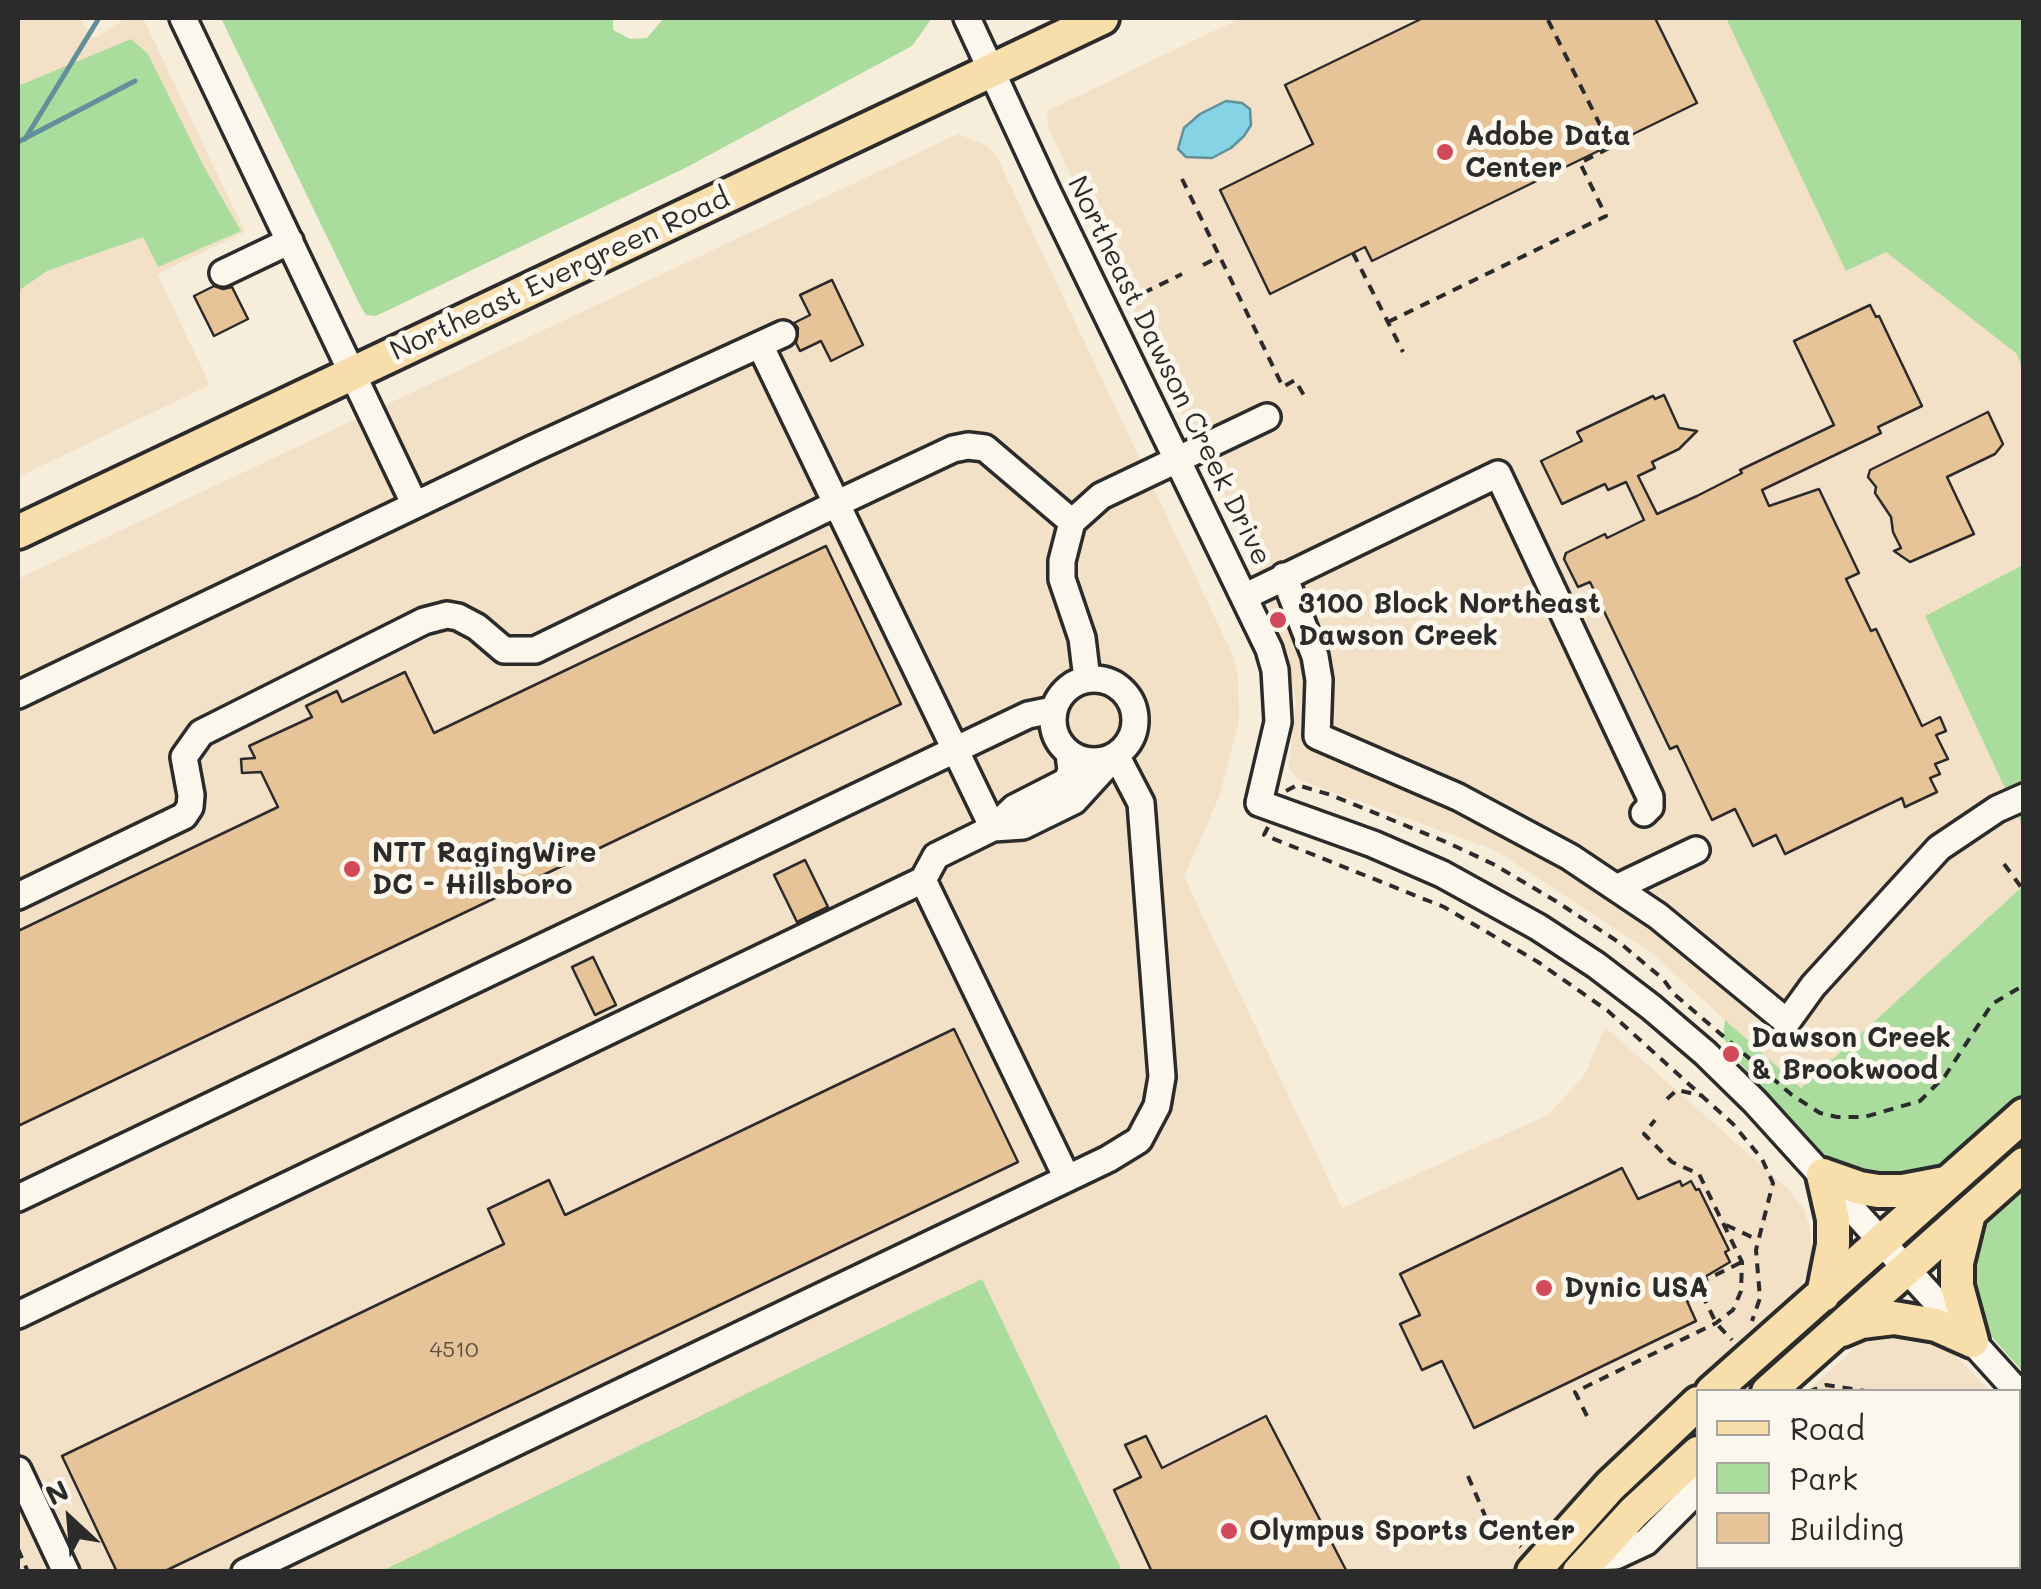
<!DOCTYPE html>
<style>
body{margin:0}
#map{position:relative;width:2041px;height:1589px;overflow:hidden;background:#f7eddb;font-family:Mali,sans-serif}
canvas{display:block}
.frame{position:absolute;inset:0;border:20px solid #2b2b2b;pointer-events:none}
.legend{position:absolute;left:1696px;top:1389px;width:325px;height:180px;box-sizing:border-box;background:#fbf7ec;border:2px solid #a8a59f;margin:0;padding:12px 18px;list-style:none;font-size:30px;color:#2b2b2b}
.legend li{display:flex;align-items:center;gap:20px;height:50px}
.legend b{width:50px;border:2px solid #a8a59f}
.north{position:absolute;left:20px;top:1469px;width:100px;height:100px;-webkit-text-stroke:8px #fbf7ec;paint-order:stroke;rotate:334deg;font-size:28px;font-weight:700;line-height:40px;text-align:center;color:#2b2b2b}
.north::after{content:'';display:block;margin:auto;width:35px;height:45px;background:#2b2b2b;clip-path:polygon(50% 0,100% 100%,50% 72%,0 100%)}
</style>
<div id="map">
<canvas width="2041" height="1589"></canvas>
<div class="frame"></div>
<ul class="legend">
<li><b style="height:12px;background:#f8deab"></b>Road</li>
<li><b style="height:28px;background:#aadc9e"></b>Park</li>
<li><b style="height:28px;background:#e7c398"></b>Building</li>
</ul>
<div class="north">N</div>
</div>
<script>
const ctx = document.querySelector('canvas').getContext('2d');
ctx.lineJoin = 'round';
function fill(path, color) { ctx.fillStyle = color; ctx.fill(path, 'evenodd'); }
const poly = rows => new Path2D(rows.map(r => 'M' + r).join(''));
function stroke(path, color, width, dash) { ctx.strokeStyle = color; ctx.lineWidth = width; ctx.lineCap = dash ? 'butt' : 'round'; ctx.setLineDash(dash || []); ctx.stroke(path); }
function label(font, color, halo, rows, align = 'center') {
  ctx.font = font + ' Mali,sans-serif'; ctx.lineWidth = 10; ctx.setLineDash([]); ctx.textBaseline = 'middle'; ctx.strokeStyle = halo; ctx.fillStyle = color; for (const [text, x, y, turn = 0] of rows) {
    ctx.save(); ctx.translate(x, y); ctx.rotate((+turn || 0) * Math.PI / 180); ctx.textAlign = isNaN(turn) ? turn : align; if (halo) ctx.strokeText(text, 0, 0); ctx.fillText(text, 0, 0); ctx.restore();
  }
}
fill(poly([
 [18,18,79,18,94,39,126,18,143,18,245,232,157,274,210,385,18,477],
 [1241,18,2023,18,2016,353,2023,368,2023,565,1925,616,2023,827,2023,886,1800,1089,1652,953,1495,850,1299,780,1289,768,1296,700,1282,644,1254,561,1191,419,1184,417,1049,129,1047,111],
 [958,134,986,145,996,155,1233,656,1238,674,1239,722,1219,797,1184,877,1342,1208,1548,1115,1584,1076,1605,1027,1788,1189,1804,1209,1810,1229,1813,1256,1801,1287,1665,1416,1517,1571,18,1572,18,579],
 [1878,1327,1941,1341,1990,1391,1806,1392],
 [2019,1422,2023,1427,2023,1571,1614,1572,1698,1488,1698,1566,2018,1566]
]), '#f2e0c7');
fill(poly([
 [221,18,613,18,613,30,630,39,647,38,664,18,932,18,912,46,687,167,376,316,366,315,361,307],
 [1726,18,2023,18,2023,368,2016,353,1886,252,1846,271],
 [131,39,148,54,204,167,241,231,158,267,143,237,47,271,18,291,18,86],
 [2023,565,2023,827,1925,616],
 [2023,886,2023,1102,1933,1178,1854,1177,1826,1157,1734,1057,1723,1037,1725,1020,1801,1088],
 [2023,1178,2023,1372,1981,1325,1969,1305,1977,1223],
 [982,1279,1122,1571,382,1571],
 [1805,1567,1993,1567,1987,1572,1810,1572]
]), '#aadc9e');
const water = poly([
 [1226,101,1242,103,1250,109,1251,125,1244,136,1231,148,1212,158,1186,157,1178,149,1184,128,1200,114,1226,101]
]);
fill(water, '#85d3e4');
stroke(water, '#61909a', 2.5);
stroke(poly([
 [25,139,99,18],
 [18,142,135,81]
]), '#61909a', 5);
const building = poly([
 [1423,18,1655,18,1697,103,1372,261,1365,247,1270,294,1220,190,1313,144,1285,85,1423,18],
 [832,280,863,345,831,361,821,341,800,351,796,343,798,328,794,323,810,315,800,295,832,280],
 [214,286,223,289,232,287,248,319,214,336,194,296,214,286],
 [1870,305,1876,317,1879,316,1922,406,1878,427,1881,433,1762,490,1769,506,1819,489,1859,573,1846,579,1871,631,1876,629,1922,726,1940,717,1946,731,1936,735,1948,759,1935,764,1940,774,1930,778,1937,792,1905,807,1902,798,1785,854,1776,835,1753,846,1735,809,1712,820,1677,746,1670,749,1590,582,1578,587,1564,559,1566,553,1605,534,1607,538,1644,520,1626,482,1608,490,1605,484,1562,504,1541,461,1582,441,1577,432,1653,396,1655,399,1664,395,1679,428,1697,431,1679,449,1652,462,1655,468,1638,476,1657,514,1697,496,1742,473,1740,470,1834,425,1794,341,1870,305],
 [1988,412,2003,444,1995,454,1947,477,1974,534,1910,562,1894,551,1901,548,1893,532,1891,517,1875,493,1876,487,1868,477,1870,470,1988,412],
 [826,546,901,704,18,1126,18,931,278,807,261,772,242,773,241,759,255,758,249,746,312,717,306,706,337,691,342,702,405,672,434,733,826,546],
 [805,860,828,907,797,922,774,875,805,860],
 [593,957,616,1005,595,1015,572,967,593,957],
 [954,1029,1018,1162,163,1572,117,1572,62,1456,504,1244,488,1209,549,1180,565,1215,954,1029],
 [1622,1168,1638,1199,1680,1181,1682,1186,1691,1181,1696,1190,1699,1189,1729,1250,1725,1252,1730,1262,1698,1281,1704,1294,1687,1301,1696,1321,1474,1428,1442,1361,1422,1370,1400,1324,1420,1315,1400,1274,1622,1168],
 [1266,1416,1347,1572,1152,1572,1114,1490,1141,1477,1125,1445,1146,1436,1162,1468,1266,1416]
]);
fill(building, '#e7c398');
stroke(building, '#2b2b2b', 2.5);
const minor = poly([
 [183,18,415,505],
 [967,18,1048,193,1269,649,1275,670,1278,722,1259,803,1373,844,1442,874,1538,927,1596,965,1651,1007,1705,1053,1755,1102,2018,1392],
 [223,273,290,241],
 [760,345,993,828],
 [1284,576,1315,656,1319,680,1317,736,1458,797,1570,857,1658,916,1787,1022,1813,986,1939,848,1997,809,2024,797],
 [1246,596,1498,474,1650,797,1650,807,1644,813],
 '1053 720a41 41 0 1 1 82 0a41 41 0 1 1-82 0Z',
 [1087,679,1082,638,1062,579,1062,561,1072,522,1101,496,1267,417],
 [18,695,532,449,783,334],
 [923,880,1067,1178],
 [1616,888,1696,850],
 [18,896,184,816,190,807,191,795,184,757,201,733,424,621,447,615,458,617,477,627,504,650,535,650,836,504,953,449,968,446,985,448,1072,522],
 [18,1198,1028,715,1053,710],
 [18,1315,923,880,936,856,993,828,1014,808,1067,781,1071,770,1069,754],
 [18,1470,66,1572],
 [1591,1557,1616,1556,1646,1542,1691,1497,1698,1477],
 [245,1572,1108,1159,1139,1140,1157,1106,1162,1077,1141,803,1116,755,1074,801,1023,826,993,828]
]);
const major = poly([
 [18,532,1102,18],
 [1823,1175,1860,1188,1878,1191,1903,1191,1945,1183],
 [1823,1175,1833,1219,1833,1245,1823,1295],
 [1969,1214,1957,1263,1957,1286,1972,1341],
 [1842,1330,1861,1322,1894,1318,1936,1325,1972,1341],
 [1712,1392,2024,1115],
 [1768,1392,2024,1164],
 [1533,1572,1610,1486,1698,1403],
 [1579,1572,1634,1512,1698,1453]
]);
stroke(minor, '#2b2b2b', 32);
stroke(major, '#2b2b2b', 40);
stroke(poly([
 [1182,179,1283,387,1295,380,1306,399],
 [1353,253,1403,352],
 [1203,265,1219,257],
 [1127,301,1182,274],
 [1388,322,1606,216,1580,163,1611,147,1547,18],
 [1286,791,1297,785,1331,795,1446,842,1493,864,1554,900,1620,943,1663,979,1674,994,1792,1095,1820,1113,1837,1117,1864,1117,1920,1101,1945,1076,1992,1004,2024,985],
 [1268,827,1264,835,1444,907,1538,962,1608,1011,1733,1124,1762,1159,1773,1183,1756,1250,1760,1298,1752,1321],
 [2004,864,2024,891],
 [1667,1099,1677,1090,1703,1096],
 [1726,1225,1758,1240],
 [1699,1283,1742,1262],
 [1702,1294,1716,1323,1732,1340],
 [1808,1392,1826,1385,1872,1392],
 [1587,1416,1575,1392,1716,1323,1733,1310,1741,1291,1742,1262,1699,1174,1672,1162,1644,1134,1655,1120],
 [2018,1440,2024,1444],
 [1468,1476,1486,1518,1521,1547],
 [18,1549,28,1572]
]), '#2b2b2b', 4, [10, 8]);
stroke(minor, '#fbf7ec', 25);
stroke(major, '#f8deab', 32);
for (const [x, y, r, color] of [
 [1445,152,10,"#d1495b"],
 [1278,620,10,"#d1495b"],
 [352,869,10,"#d1495b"],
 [1731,1054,10,"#d1495b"],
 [1544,1288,10,"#d1495b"],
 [1229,1531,10,"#d1495b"]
]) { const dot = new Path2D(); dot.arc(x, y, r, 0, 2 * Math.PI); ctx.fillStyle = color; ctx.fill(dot); stroke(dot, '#fbf7ec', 4); }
label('22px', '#5a5146', null, [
 ["4510",454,1350]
]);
label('bold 28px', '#2b2b2b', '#fbf7ec', [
 ["Adobe Data",1465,136],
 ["Center",1465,168],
 ["3100 Block Northeast",1298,604],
 ["Dawson Creek",1298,636],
 ["NTT RagingWire",372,853],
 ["DC - Hillsboro",372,885],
 ["Dawson Creek",1751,1038],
 ["& Brookwood",1751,1070],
 ["Dynic USA",1564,1288],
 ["Olympus Sports Center",1249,1531]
], 'left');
label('28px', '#2b2b2b', '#fbf7ec', [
 ["Northeast Evergreen Road",560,275,-25],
 ["Northeast Dawson Creek Drive",1169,371,64]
]);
</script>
